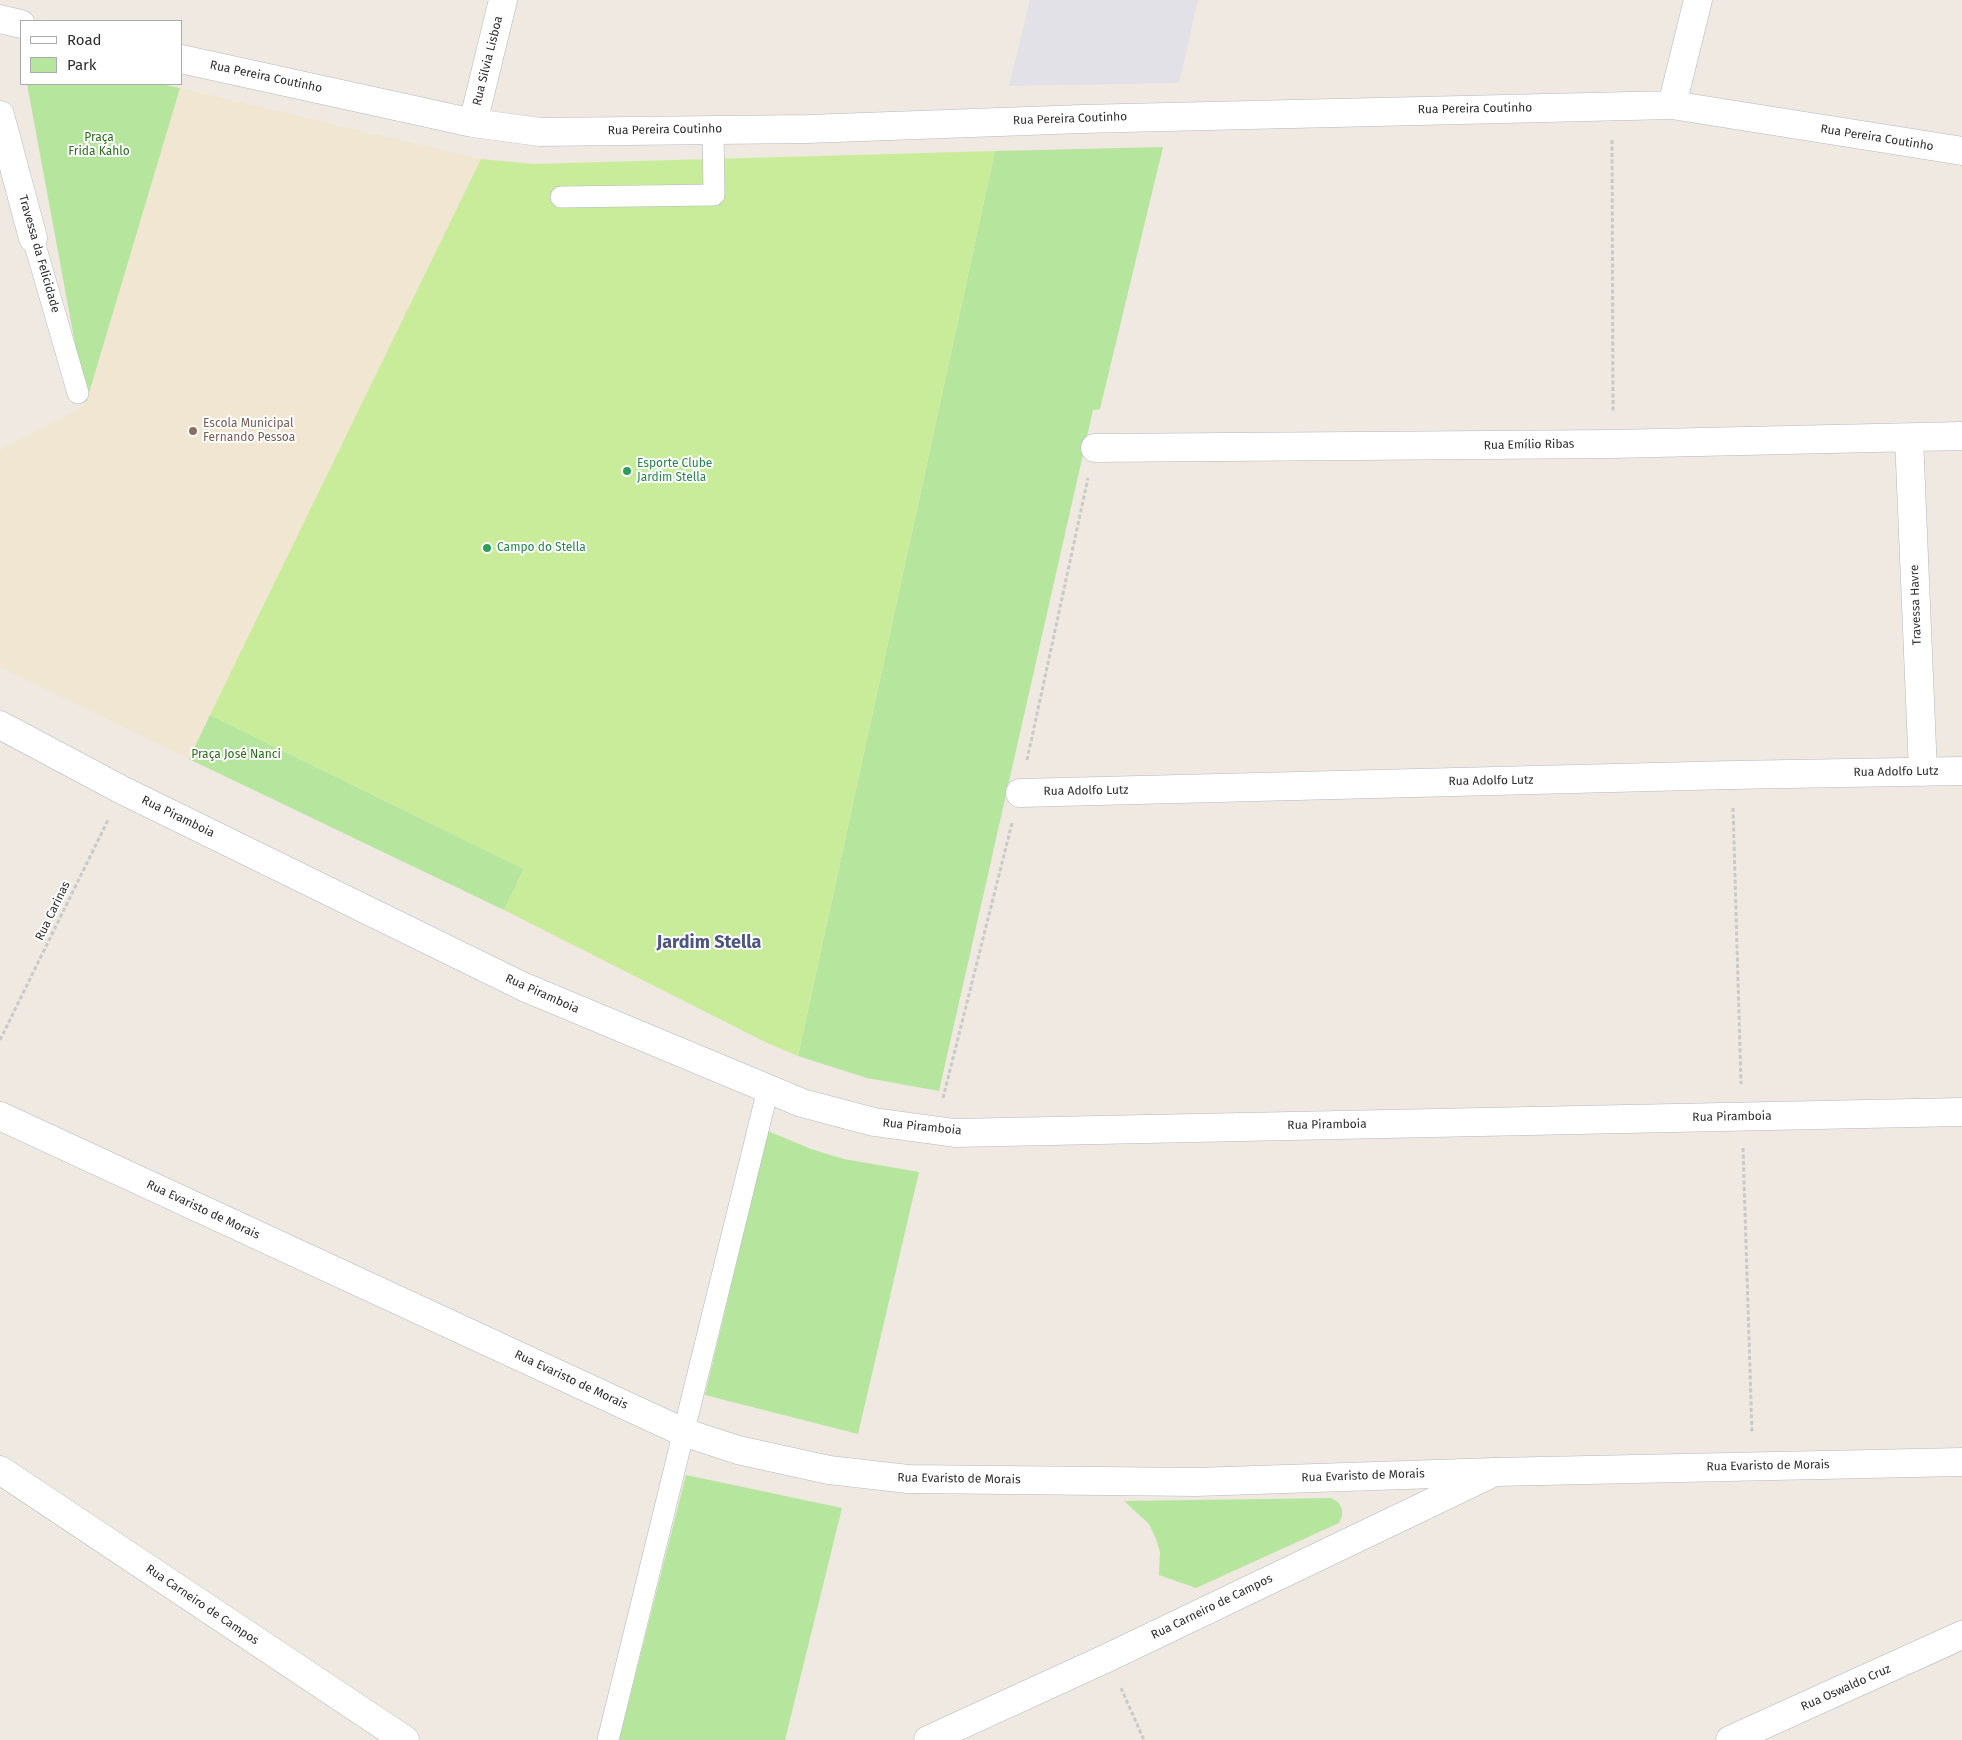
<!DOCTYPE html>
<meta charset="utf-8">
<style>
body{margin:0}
#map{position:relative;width:1962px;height:1740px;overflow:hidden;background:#efe9e1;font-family:"Fira Sans",sans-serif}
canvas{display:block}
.legend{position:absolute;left:20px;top:20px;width:162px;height:65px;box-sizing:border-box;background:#fff;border:1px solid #ababab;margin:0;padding:6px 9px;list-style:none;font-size:15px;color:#2e2e2e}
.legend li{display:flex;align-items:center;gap:10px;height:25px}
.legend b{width:25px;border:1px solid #ababab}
</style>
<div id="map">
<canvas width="1962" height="1740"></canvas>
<ul class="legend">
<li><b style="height:6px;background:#fff"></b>Road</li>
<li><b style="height:14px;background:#b6e59e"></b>Park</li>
</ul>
</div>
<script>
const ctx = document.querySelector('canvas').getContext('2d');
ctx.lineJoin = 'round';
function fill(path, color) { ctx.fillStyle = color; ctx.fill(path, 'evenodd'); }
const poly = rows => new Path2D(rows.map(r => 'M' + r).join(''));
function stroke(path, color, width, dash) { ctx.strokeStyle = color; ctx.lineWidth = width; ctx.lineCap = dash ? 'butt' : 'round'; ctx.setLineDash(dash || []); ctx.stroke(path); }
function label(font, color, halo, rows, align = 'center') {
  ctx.font = font + ' "Fira Sans",sans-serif'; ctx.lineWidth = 4; ctx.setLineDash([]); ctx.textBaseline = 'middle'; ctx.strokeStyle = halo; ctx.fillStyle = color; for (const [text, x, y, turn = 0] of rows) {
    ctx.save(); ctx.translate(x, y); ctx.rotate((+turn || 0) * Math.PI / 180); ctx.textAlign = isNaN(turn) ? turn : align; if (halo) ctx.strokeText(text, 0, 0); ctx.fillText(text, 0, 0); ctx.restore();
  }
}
fill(poly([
 [1030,0,1198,0,1179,83,1009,86]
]), '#e3e1e8');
fill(poly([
 [180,88,481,159,189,759,0,667,0,450,76,411,86,403]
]), '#f0e6d1');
fill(poly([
 [27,84,161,84,180,88,86,403],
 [1163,147,1100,409,1093,410,939,1091,867,1078,798,1056,995,151],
 [210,715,524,869,504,910,189,759],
 [768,1131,811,1149,844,1159,919,1172,858,1434,705,1395],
 [686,1475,842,1508,785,1740,619,1740],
 [1331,1498,1338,1502,1342,1509,1342,1516,1339,1523,1196,1588,1159,1575,1160,1552,1156,1539,1149,1524,1124,1501]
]), '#b6e59e');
fill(poly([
 [995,151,798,1056,767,1043,504,910,524,869,210,715,481,159,533,164]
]), '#c9ec9a');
const service = poly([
 [561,197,714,195,713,129],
 [33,238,78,393],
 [608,1740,768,1089]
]);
const minor = poly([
 [0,19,21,24],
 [181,59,473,123,540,132,808,129,1082,119,1672,105,1962,151],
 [1672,105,1698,0],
 [0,115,33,238],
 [473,123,503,0],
 [1909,438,1923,772],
 [1095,448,1613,444,1962,436],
 [0,725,122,790,524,987,802,1103,874,1122,955,1133,1962,1112],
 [1020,793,1732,775,1962,771],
 [0,1470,405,1740],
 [928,1740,1107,1658,1495,1472],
 [1730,1740,1962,1635]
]);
const tertiary = poly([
 [0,1116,683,1432,738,1450,829,1470,908,1479,1196,1482,1495,1472,1962,1462]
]);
stroke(service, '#b4b7c1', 22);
stroke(minor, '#b4b7c1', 29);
stroke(tertiary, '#b4b7c1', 29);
stroke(poly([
 [1612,140,1613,411],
 [1027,760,1088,478],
 [1733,808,1741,1084],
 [0,1040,108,820],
 [943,1098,1012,823],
 [1743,1148,1752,1434],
 [1121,1688,1144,1740]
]), '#c9c9c9', 3, [4, 2.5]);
stroke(service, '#fff', 21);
stroke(minor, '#fff', 28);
stroke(tertiary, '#fff', 28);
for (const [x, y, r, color] of [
 [193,431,5,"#8d6e63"],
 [627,471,5,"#2e9e5b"],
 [487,548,5,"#2e9e5b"]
]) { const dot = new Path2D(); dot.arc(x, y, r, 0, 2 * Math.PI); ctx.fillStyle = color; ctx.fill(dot); stroke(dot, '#fff', 2); }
label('12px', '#2e2e2e', '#fff', [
 ["Rua Silvia Lisboa",488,61,-76],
 ["Rua Pereira Coutinho",266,77,12],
 ["Rua Pereira Coutinho",1475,109,-1],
 ["Rua Pereira Coutinho",1070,119,-2],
 ["Rua Pereira Coutinho",665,130,-1],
 ["Rua Pereira Coutinho",1877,138,9],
 ["Travessa da Felicidade",39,254,74],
 ["Rua Emílio Ribas",1529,445,-1],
 ["Travessa Havre",1916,605,-92],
 ["Rua Adolfo Lutz",1896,772,-1],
 ["Rua Adolfo Lutz",1491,781,-1],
 ["Rua Adolfo Lutz",1086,791,-1],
 ["Rua Piramboia",178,817,26],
 ["Rua Carinas",53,911,-64],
 ["Rua Piramboia",542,994,24],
 ["Rua Piramboia",1732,1117,-1],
 ["Rua Piramboia",1327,1125,-1],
 ["Rua Piramboia",922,1127,6],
 ["Rua Evaristo de Morais",203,1210,25],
 ["Rua Evaristo de Morais",571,1380,25],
 ["Rua Evaristo de Morais",1768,1466,-1],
 ["Rua Evaristo de Morais",1363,1476,-2],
 ["Rua Evaristo de Morais",959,1479,1],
 ["Rua Carneiro de Campos",202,1605,34],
 ["Rua Carneiro de Campos",1212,1607,-26],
 ["Rua Oswaldo Cruz",1846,1688,-24]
]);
label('12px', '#2c6e1b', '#fff', [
 ["Praça",99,138],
 ["Frida Kahlo",99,152],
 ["Praça José Nanci",236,755]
]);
label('12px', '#785e54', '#fff', [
 ["Escola Municipal",203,424],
 ["Fernando Pessoa",203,438]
], 'left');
label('12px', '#27864d', '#fff', [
 ["Esporte Clube",637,464],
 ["Jardim Stella",637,478],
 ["Campo do Stella",497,548]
], 'left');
label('bold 18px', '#4d5680', '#fff', [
 ["Jardim Stella",709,943]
]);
</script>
